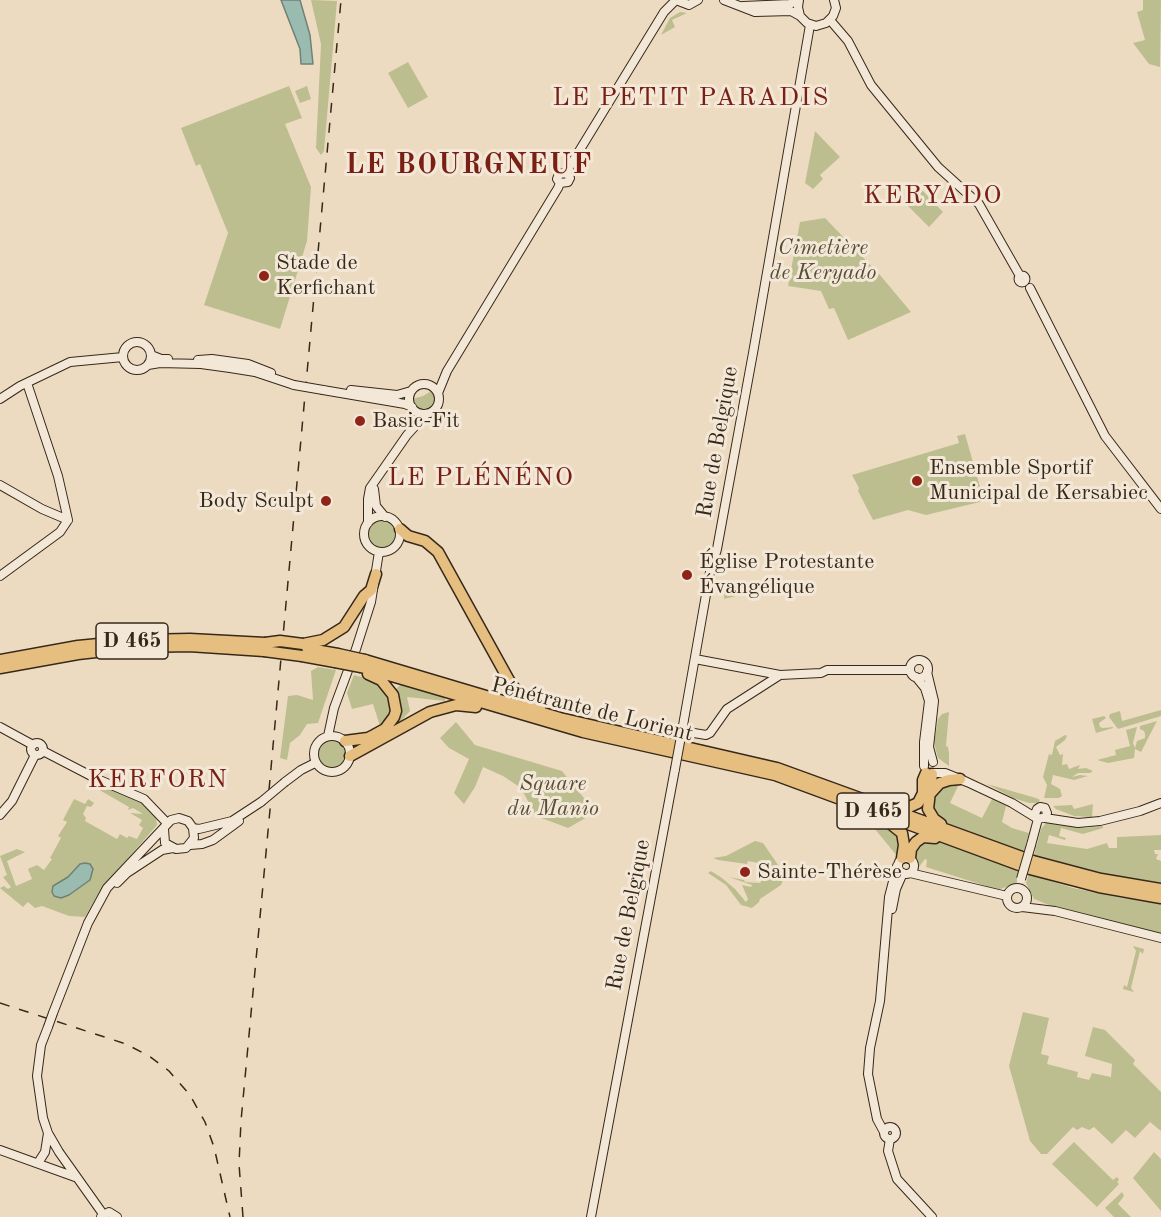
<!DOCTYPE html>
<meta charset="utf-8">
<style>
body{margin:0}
canvas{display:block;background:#eddbc1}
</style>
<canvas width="1161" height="1217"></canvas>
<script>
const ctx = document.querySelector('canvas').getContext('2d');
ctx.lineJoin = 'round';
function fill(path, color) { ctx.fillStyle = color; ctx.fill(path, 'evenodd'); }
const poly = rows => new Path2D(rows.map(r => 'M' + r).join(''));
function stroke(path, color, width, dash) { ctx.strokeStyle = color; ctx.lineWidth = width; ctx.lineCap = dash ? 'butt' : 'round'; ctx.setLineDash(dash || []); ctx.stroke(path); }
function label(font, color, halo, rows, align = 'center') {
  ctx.font = font + ' "Old Standard TT",serif'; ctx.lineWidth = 6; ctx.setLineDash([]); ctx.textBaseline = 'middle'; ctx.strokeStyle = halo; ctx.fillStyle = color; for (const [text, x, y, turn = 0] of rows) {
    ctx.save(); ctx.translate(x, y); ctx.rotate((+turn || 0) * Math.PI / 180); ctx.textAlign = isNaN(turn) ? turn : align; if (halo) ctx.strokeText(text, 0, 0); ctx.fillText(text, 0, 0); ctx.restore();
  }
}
fill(poly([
 [311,0,337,1,324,151,321,155,316,148,321,44],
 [1143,0,1161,0,1160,67,1149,64,1133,43,1145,40,1137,12,1143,10],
 [680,12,687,13,672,20,675,27,661,35,670,18],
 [408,62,428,97,408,108,388,73],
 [289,86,302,118,285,124,311,187,307,241,280,329,204,305,228,233,200,164,196,166,181,128],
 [307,86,311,99,300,103,295,91],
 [815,131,840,157,820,175,823,179,813,189,805,183],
 [920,188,943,212,929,227,905,203],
 [825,218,880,275,911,312,848,340,834,308,829,309,821,291,788,286,800,222],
 [433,390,436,399,430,408,420,409,414,404,412,399,423,396],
 [965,434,984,501,926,515,908,510,873,520,858,491,859,488,852,475,959,443,957,436],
 '367 534a15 15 0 1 1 30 0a15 15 0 1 1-30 0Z',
 [733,581,736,596,724,599,725,583],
 [318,667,336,670,318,723,307,724,300,735,290,743,287,760,280,758,288,696,297,695,313,700,311,671],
 [354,675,373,680,389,696,401,684,445,698,445,701,407,697,410,711,399,723,380,726,373,704,352,709,347,693],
 [1161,710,1161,716,1118,729,1109,717,1110,714,1120,711,1122,721],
 [949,712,946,746,948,747,949,753,949,766,938,758,934,743,938,719,942,714],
 [1104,716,1106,718,1099,723,1100,727,1103,728,1113,727,1113,728,1096,733,1092,719],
 [1157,721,1141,752,1135,749,1134,758,1108,763,1097,760,1116,755,1115,750,1130,746,1126,730,1137,727,1133,743,1135,748,1137,741,1145,738,1145,734,1144,731,1140,729,1140,726],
 [456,722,475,745,562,771,588,803,586,812,589,816,568,828,536,816,521,788,503,776,483,767,475,787,464,804,454,793,469,759,449,748,440,738],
 [1065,735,1067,736,1065,740,1056,747,1060,755,1063,754,1062,765,1067,764,1069,769,1080,765,1078,769,1086,768,1093,771,1090,773,1078,773,1072,777,1080,775,1088,776,1074,780,1053,775,1051,784,1060,789,1062,796,1059,798,1044,798,1047,785,1043,777,1049,754,1052,755,1055,741],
 '318 754a14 14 0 1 1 28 0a14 14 0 1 1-28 0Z',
 [98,784,138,798,158,817,156,818,157,825,99,892,85,917,69,916,42,906,35,908,28,902,23,907,0,888,4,886,8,889,11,887,3,877,7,875,0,856,17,849,25,852,7,861,16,886,32,879,28,869,37,865,44,870,52,859,50,858,61,838,58,836,67,822,63,820,74,799,85,804,88,799,94,803,91,807,87,806,83,814,86,818,85,821,117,839,120,834,127,838,129,836,137,839,143,828,139,825,142,820,130,813,143,814,133,808,128,810,129,807,96,788],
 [942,784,959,784,950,803,982,818,992,799,1006,806,1002,822,1012,828,1029,833,1024,852,943,822,930,806,930,802],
 [987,784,1036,798,1040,800,1038,803,1029,803,1013,798],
 [831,800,889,824,900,835,900,855,897,856,870,823,864,822,850,810],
 [1093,804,1092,817,1089,817,1074,816,1056,809,1053,806,1072,805,1074,809],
 [1047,822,1085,828,1103,826,1103,828,1083,834,1061,828,1059,836,1066,838,1065,840,1049,835,1047,843,1087,849,1107,843,1109,848,1117,848,1117,837,1161,835,1161,850,1154,850,1155,854,1158,854,1156,859,1161,861,1161,884,1119,877,1034,855,1041,829],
 [935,840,996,863,1021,870,1016,884,1000,889,986,888,986,886,926,867,927,860,925,859,919,867,913,854,917,842],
 [755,841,763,843,785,875,781,885,760,899,759,902,752,908,741,905,726,885,708,873,711,871,722,878,735,889,746,902,748,899,742,885,751,887,752,885,729,877,744,880,745,882,760,883,765,875,763,870,763,864,748,861,747,864,718,860,713,858,726,856],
 [1029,874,1073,888,1121,898,1161,902,1161,933,1054,907,1034,899,1026,883],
 [1133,946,1144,949,1143,954,1140,951,1131,988,1134,992,1123,989,1124,985,1127,987,1136,951],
 [1023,1012,1049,1018,1041,1054,1049,1056,1047,1064,1078,1072,1077,1077,1089,1080,1092,1073,1111,1077,1112,1064,1085,1056,1093,1027,1105,1030,1135,1060,1133,1064,1161,1092,1161,1131,1150,1122,1135,1138,1126,1130,1112,1144,1094,1127,1089,1130,1082,1127,1077,1130,1073,1127,1047,1154,1041,1154,1030,1141,1009,1066],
 [1074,1142,1113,1180,1117,1177,1119,1180,1117,1182,1119,1184,1097,1207,1052,1164],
 [1154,1152,1161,1159,1161,1211,1133,1178],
 [1122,1192,1124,1196,1118,1204,1131,1217,1114,1217,1105,1208]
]), '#bdbe8f');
const water = poly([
 [281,0,300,0,310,35,313,64,301,64,300,49,281,0],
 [85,863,90,864,93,869,90,880,69,895,61,898,54,896,52,892,53,886,68,877,80,864,85,863]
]);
fill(water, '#99bbb0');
stroke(water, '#728174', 1.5);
const secondary = poly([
 [676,0,689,5,698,0],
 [724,0,755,12,791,11,800,16],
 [799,0,798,7,800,16,807,23,816,26,826,23,833,16,836,8,834,0],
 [743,6,790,4,797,0],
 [830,20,848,41,871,85,938,167,979,204,1020,276],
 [810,25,753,353,717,549,710,572,682,731,706,735,710,733,727,709,780,675,821,673,827,670,910,670],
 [560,183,568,182,570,178,567,173,570,166,664,12,676,0],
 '1018.5 279a3.5 3.5 0 1 1 7 0a3.5 3.5 0 1 1-7 0Z',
 [1030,288,1105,436,1161,509],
 '123 356a14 14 0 1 1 28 0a14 14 0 1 1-28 0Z',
 [151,355,161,359,168,359],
 [198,360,212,359,248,364,271,373],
 [148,365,160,363,201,364,230,368,255,372,294,385],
 [27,383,58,476,68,520],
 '409 399a15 15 0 1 1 30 0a15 15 0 1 1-30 0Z',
 [323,390,405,404,412,407],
 [351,390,397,395,411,391],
 [438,393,447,371,558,188,560,183,557,179,559,174,567,173],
 [0,399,20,386,70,362,123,357],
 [0,485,42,509,68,520],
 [374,489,376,506,385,517],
 '364 534a18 18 0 1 1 36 0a18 18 0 1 1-36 0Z',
 [368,523,368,499,370,488,407,435,426,414],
 [0,576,60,532,68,520],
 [695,659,780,675],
 '910 669a9 9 0 1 1 18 0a9 9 0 1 1-18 0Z',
 [927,672,934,701,929,747,933,762],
 [916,677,925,688,929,701,924,742,924,766],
 [0,727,33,745],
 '314 754a18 18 0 1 1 36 0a18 18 0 1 1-36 0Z',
 [328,736,334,708,356,649,371,602,379,552],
 '31 749a6 6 0 1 1 12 0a6 6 0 1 1-12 0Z',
 [43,751,95,778,144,799,167,823],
 [934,773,945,773,967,782,1012,803,1038,819,1046,817,1047,813,1045,808,1040,807,1037,809,1035,814,1037,818],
 [285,782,301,770,315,763],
 [0,815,12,801,35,755],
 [1045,818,1078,823,1100,821,1140,811,1161,803],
 [193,828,199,829,232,821,261,802],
 [190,845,202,844,213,840,239,821],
 [1031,845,1038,819],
 '898 866a8 8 0 1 1 16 0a8 8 0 1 1-16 0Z',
 [910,873,1007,896],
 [117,883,127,873,162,850,173,848],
 '1007 898a10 10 0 1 1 20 0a10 10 0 1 1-20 0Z',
 [1022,907,1055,911,1161,938],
 [892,909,896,889,903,873],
 [53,1013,88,923,107,888,171,820,179,818,188,821,193,828,194,838,186,848,176,849,165,843,164,829],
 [48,1027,41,1045,37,1076,43,1118,48,1133,59,1152,103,1214],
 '884 1133a6 6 0 1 1 12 0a6 6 0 1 1-12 0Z',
 [884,1132,877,1119,868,1074,870,1048,880,1001,889,897,897,866],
 [890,1139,888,1151,897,1179,932,1217],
 [0,1150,75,1177],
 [38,1163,45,1152,48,1133],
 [101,1217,109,1212,117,1217],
 [591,1217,675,769]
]);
const highway = poly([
 [400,529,408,536,425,541,438,552,511,684,520,694,540,708],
 [303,644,323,640,344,627,364,596,371,590,376,574],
 [303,648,338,654],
 [302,656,335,662],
 [0,660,78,646,140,640,190,639,265,643],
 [365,660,560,718,777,768,1033,861,1101,879,1161,889],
 [361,667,583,732,775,775,1030,869,1099,887,1161,898],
 [0,668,78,654,141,647,189,646,264,651],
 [345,741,368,738,374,735,385,729,394,717,396,711,393,695,381,680,368,674],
 [350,756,430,712,456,705,476,707],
 [932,774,928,809,934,819,941,824],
 [930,794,940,783,949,780,960,779],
 [895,805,907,808,918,803,923,793,923,780,926,773],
 [887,821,902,833,904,845,902,858],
 [910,858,911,849,916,842,923,837,935,838]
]);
stroke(secondary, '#37291a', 10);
stroke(highway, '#37291a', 13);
stroke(secondary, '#f3e8d7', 8);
stroke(highway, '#e6be80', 10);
stroke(poly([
 [269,790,341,0],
 [0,1003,126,1044,149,1056,169,1071,190,1095,205,1122,214,1147,230,1217],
 [243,1217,239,1164,241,1121,271,799]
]), '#37291a', 1.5, [10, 10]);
const secondaryBridge = poly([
 [294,385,323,390],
 [675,769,682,731],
 [261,802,285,782],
 [1021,879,1031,845],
 [48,1027,53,1013]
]);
const highwayBridge = poly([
 [265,643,280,641,303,644],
 [264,651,302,656],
 [338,654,365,660],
 [335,662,361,667]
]);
stroke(secondaryBridge, '#37291a', 10, []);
stroke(highwayBridge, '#37291a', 13, []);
stroke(secondaryBridge, '#f3e8d7', 8);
stroke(highwayBridge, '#e6be80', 10);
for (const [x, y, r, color] of [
 [264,276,6,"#8f2418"],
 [360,421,6,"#8f2418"],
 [917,481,6,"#8f2418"],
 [326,501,6,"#8f2418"],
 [687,575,6,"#8f2418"],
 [745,872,6,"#8f2418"]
]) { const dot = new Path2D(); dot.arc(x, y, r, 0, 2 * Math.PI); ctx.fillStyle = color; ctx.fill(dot); stroke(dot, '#f3e8d7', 2); }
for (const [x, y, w] of [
 [132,641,72],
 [873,811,72]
]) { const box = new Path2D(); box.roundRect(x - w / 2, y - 18, w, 36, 4.5); ctx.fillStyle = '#f3e8d7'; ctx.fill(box); stroke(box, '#37291a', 1.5); }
label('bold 21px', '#37291a', null, [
 ["D 465",132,641],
 ["D 465",873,811]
]);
label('italic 22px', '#584e37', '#f3e8d7', [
 ["Cimetière",823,248],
 ["de Keryado",823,273],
 ["Square",553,784],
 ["du Manio",553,809]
]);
label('22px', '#37291a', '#f3e8d7', [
 ["Stade de",276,263],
 ["Kerfichant",276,288],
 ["Basic-Fit",372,421],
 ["Ensemble Sportif",929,468],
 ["Municipal de Kersabiec",929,493],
 ["Body Sculpt",314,501,"right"],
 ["Église Protestante",699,562],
 ["Évangélique",699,587],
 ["Sainte-Thérèse",757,872]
], 'left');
label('22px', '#37291a', '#f3e8d7', [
 ["Rue de Belgique",718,442,-80],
 ["Pénétrante de Lorient",592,710,14],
 ["Rue de Belgique",629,915,-79]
]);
ctx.letterSpacing = '1.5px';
label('26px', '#7a1f14', '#f3e8d7', [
 ["LE PETIT PARADIS",691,98],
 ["KERYADO",933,196],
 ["LE PLÉNÉNO",481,478],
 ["KERFORN",158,780]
]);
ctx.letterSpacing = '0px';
ctx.letterSpacing = '1.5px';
label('bold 28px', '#7a1f14', '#f3e8d7', [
 ["LE BOURGNEUF",469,166]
]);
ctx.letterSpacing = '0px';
</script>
